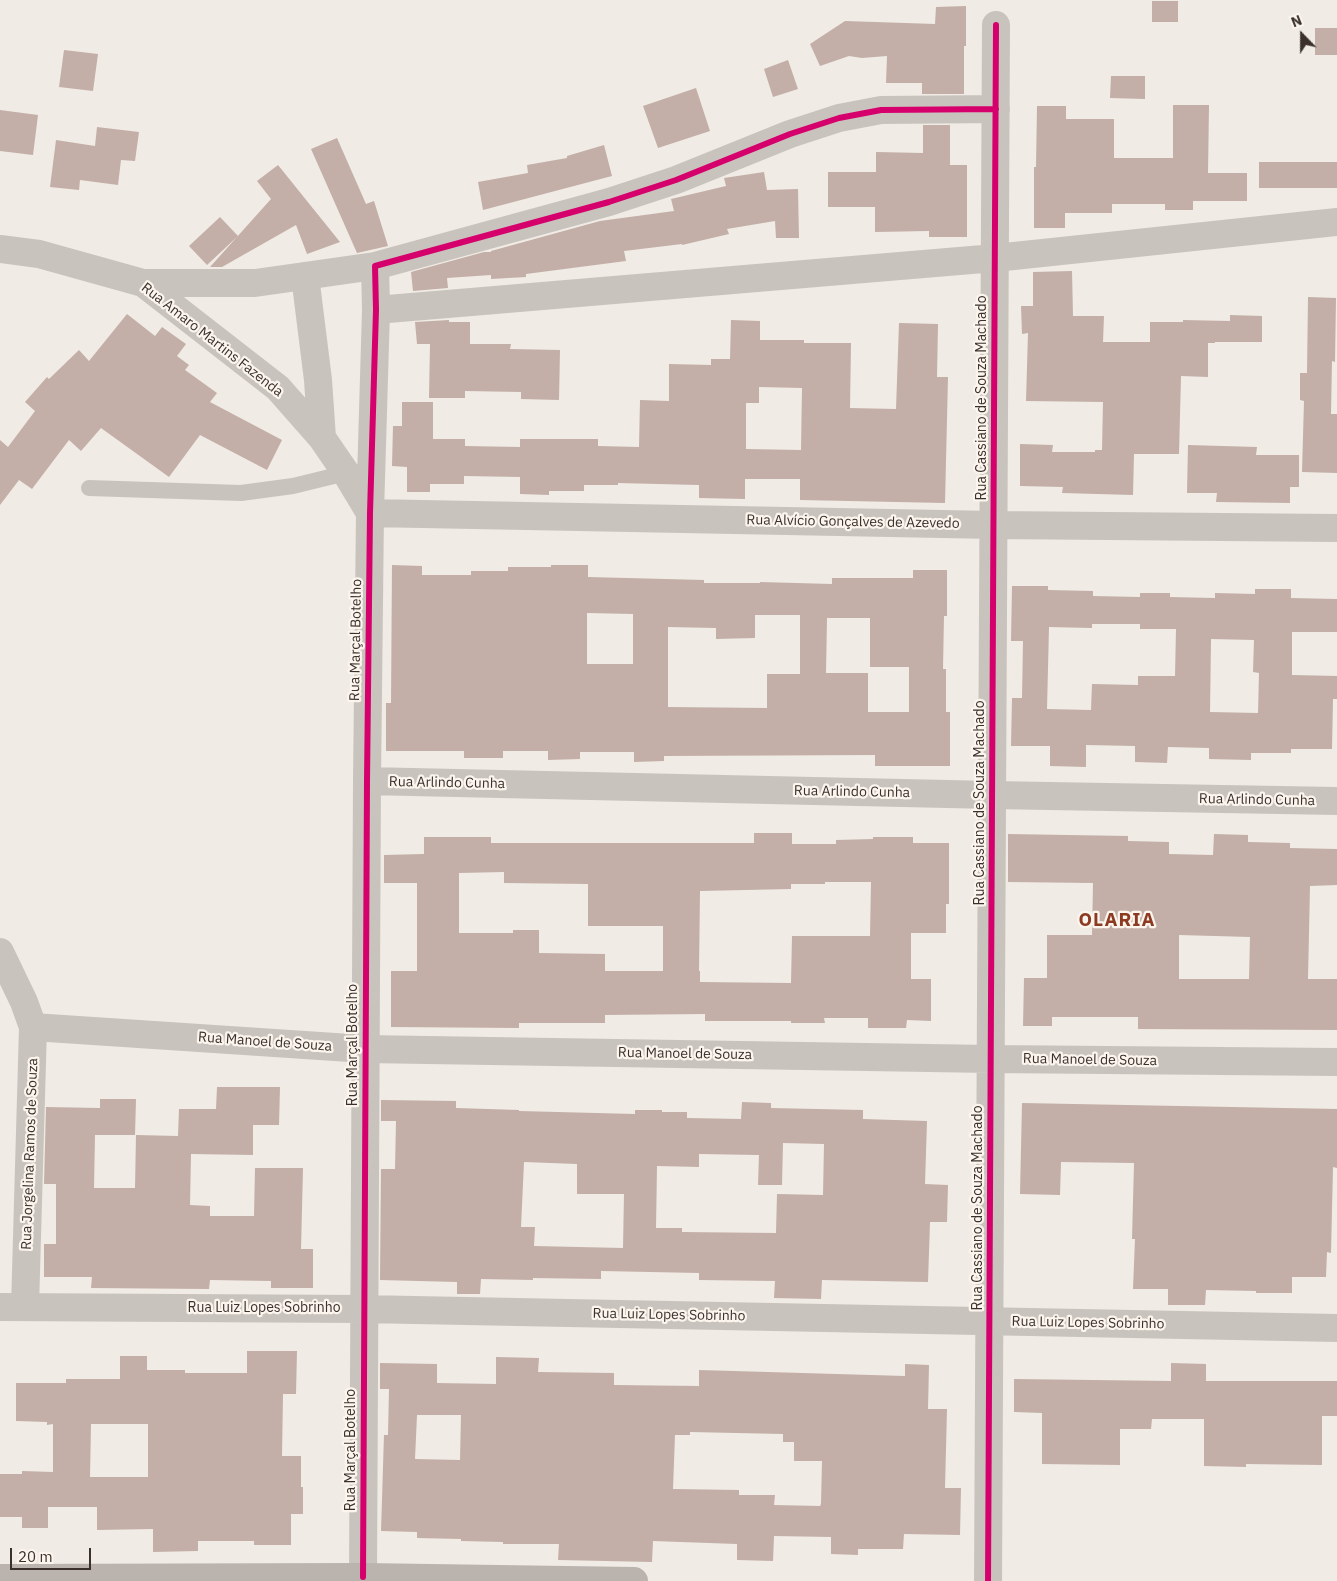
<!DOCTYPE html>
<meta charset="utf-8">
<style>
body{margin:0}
#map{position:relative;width:1337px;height:1581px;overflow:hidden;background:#f0ebe5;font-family:"IBM Plex Sans",sans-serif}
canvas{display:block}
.north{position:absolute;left:1277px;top:10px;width:50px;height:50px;-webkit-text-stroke:4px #fbf5ee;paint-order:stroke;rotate:338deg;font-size:14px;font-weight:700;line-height:20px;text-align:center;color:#3b302b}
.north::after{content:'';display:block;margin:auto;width:18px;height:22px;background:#3b302b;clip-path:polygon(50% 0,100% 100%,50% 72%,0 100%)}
.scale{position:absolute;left:10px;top:1548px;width:81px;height:22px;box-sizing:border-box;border:2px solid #3b302b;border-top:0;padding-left:6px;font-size:15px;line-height:18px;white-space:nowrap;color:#3b302b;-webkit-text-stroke:4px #fbf5ee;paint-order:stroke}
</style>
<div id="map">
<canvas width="1337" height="1581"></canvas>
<div class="north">N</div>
<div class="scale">20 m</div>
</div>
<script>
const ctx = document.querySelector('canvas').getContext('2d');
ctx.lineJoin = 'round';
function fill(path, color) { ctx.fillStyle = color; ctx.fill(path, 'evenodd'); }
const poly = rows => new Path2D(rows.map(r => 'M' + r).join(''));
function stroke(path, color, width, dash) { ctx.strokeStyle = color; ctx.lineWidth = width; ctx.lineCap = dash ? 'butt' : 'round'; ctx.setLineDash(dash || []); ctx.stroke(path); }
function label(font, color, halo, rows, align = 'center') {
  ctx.font = font + ' "IBM Plex Sans",sans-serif'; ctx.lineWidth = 4.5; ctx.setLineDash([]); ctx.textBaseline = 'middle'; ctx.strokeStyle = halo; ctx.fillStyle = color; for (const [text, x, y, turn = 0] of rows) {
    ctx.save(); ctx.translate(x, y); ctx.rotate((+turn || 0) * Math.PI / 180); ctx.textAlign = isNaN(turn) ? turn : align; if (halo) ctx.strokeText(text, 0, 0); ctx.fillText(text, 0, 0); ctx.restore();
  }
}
fill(poly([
 [1152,1,1178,1,1178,22,1152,22],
 [966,6,966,46,964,46,964,94,922,94,922,83,886,83,887,56,862,58,849,56,820,66,810,44,845,21,935,24,936,7],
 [1315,28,1337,28,1337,55,1315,55],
 [64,50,98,54,93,91,59,87],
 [788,60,798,89,773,97,764,69],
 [1111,76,1145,76,1145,99,1110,98],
 [696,88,710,131,658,148,643,106],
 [1173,105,1209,105,1208,173,1247,173,1247,201,1193,201,1193,210,1165,210,1165,204,1112,204,1112,213,1065,213,1065,228,1034,228,1034,167,1036,167,1037,106,1066,106,1066,119,1114,119,1114,158,1173,158],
 [0,110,38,115,33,155,0,151],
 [923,125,950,125,950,165,967,165,967,237,929,237,929,231,875,232,875,207,828,207,828,172,876,172,876,152,923,153],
 [97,127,139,132,135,161,121,160,118,185,80,180,79,190,50,187,56,140,95,146],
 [337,138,366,204,374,201,388,246,357,253,311,149],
 [604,145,612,176,483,210,478,182,528,173,527,165,567,158,567,156],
 [1259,162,1337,162,1337,188,1259,188],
 [278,165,340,242,307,254,296,225,222,267,210,267,271,199,257,181],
 [764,172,767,190,798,189,799,238,776,238,775,221,727,229,729,234,682,245,682,244,624,251,626,261,526,274,526,277,491,279,491,275,447,278,448,288,413,291,411,272,484,252,491,252,491,251,600,221,674,211,671,199,726,186,724,178],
 [220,217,238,236,207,265,189,246],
 [1072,271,1073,316,1104,316,1103,342,1150,342,1150,322,1183,322,1183,320,1230,321,1230,315,1262,316,1262,342,1215,342,1215,343,1208,343,1208,377,1181,376,1179,454,1134,454,1133,495,1062,493,1063,487,1020,486,1020,444,1053,445,1052,452,1095,452,1095,450,1102,450,1103,402,1026,401,1028,333,1022,334,1021,306,1033,306,1033,272],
 [1308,297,1336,298,1335,362,1332,361,1331,414,1337,414,1337,473,1302,472,1304,401,1300,400,1300,373,1307,373],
 [127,314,155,336,162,327,186,344,177,356,189,365,185,370,217,393,210,402,282,440,267,470,200,435,169,477,101,428,81,451,69,440,32,489,19,480,0,505,0,440,8,447,35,411,25,402,47,377,49,379,79,350,89,361],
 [449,320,449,322,470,322,470,344,511,344,510,349,560,350,559,400,521,399,521,392,465,391,465,398,429,398,430,344,417,344,415,322],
 [731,320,760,321,760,340,804,340,804,343,851,343,850,408,896,409,899,323,938,324,937,377,948,377,945,503,800,500,800,479,745,479,745,499,699,498,699,485,618,483,618,485,584,485,584,491,549,491,549,495,520,494,520,477,464,476,464,484,430,484,430,492,407,492,407,467,392,466,393,426,402,426,402,402,433,402,433,439,465,439,465,446,520,447,520,439,598,439,598,446,639,447,640,400,669,401,669,364,711,365,711,359,730,359],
 [759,387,802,388,801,450,746,449,746,403,759,403],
 [1188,445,1257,447,1256,455,1299,455,1299,487,1290,487,1290,503,1216,502,1217,493,1187,493],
 [392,565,422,566,422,575,471,575,471,571,508,571,508,567,551,567,551,565,588,565,588,577,704,580,704,583,760,583,760,582,832,584,832,578,913,578,913,570,947,570,947,616,944,616,943,669,946,669,946,712,950,712,950,766,875,766,875,755,664,756,664,761,634,762,634,752,580,752,580,759,548,760,548,751,503,751,503,758,464,758,464,751,386,751,386,703,391,703],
 [587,613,633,614,633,664,587,664],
 [755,615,800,615,800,674,767,674,767,708,668,707,668,627,716,628,716,639,755,638],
 [827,618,870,618,870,667,909,667,909,712,868,712,868,673,826,673],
 [1012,586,1048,586,1048,590,1093,591,1093,596,1140,597,1140,593,1170,593,1170,597,1215,598,1215,593,1255,594,1255,589,1291,589,1291,598,1337,599,1337,632,1292,632,1292,675,1337,676,1337,699,1333,699,1332,749,1291,749,1291,753,1251,753,1251,760,1209,759,1209,748,1168,747,1167,763,1135,762,1135,746,1086,745,1086,767,1050,766,1050,746,1011,746,1012,698,1022,698,1023,641,1011,641],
 [1092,624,1140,624,1140,629,1176,629,1175,676,1138,676,1138,685,1092,684,1091,710,1047,709,1049,627,1092,628],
 [1211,639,1254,640,1253,672,1259,673,1258,713,1210,712],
 [754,833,792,833,792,844,836,844,836,840,873,839,873,837,913,837,913,843,949,843,949,904,946,904,946,933,911,933,911,979,931,979,931,1021,907,1020,906,1028,868,1028,868,1018,824,1018,825,1023,791,1023,791,1021,705,1021,705,1014,605,1015,605,1023,519,1023,519,1028,391,1027,391,971,417,971,417,883,384,883,384,855,424,854,424,837,491,837,491,843,754,843],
 [504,872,504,883,588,884,588,926,663,926,663,971,605,971,605,954,539,953,539,930,513,930,513,933,459,933,459,873],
 [825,882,871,882,870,936,792,936,791,983,700,982,700,971,699,971,700,891,791,889,791,884,825,884],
 [1008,834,1128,836,1128,841,1169,842,1169,854,1213,855,1214,834,1248,835,1248,842,1290,843,1290,848,1337,849,1337,885,1310,886,1308,979,1337,979,1337,1030,1138,1029,1138,1017,1052,1017,1052,1026,1023,1026,1024,978,1047,978,1047,935,1092,935,1093,883,1008,882],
 [1179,935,1250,937,1249,979,1179,979],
 [217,1087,280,1087,279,1125,253,1125,253,1155,191,1154,190,1205,210,1206,210,1216,254,1216,255,1168,303,1168,301,1249,313,1249,313,1288,271,1288,271,1281,210,1280,209,1289,91,1288,92,1277,44,1277,44,1244,56,1244,56,1184,44,1184,46,1107,100,1108,100,1099,136,1099,135,1135,95,1135,94,1188,135,1188,136,1135,178,1136,179,1109,216,1109],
 [381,1100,456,1101,456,1108,519,1110,519,1111,635,1114,635,1110,662,1110,662,1112,687,1112,687,1118,741,1119,742,1102,771,1103,771,1108,863,1110,863,1119,927,1121,925,1184,948,1185,947,1222,930,1222,928,1282,822,1280,821,1299,774,1298,775,1281,699,1280,699,1273,601,1271,601,1279,533,1278,533,1280,481,1279,480,1294,457,1294,457,1282,380,1280,381,1169,395,1169,396,1121,381,1121],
 [783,1143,824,1144,823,1195,777,1194,776,1233,682,1232,682,1228,656,1228,657,1166,699,1167,699,1154,759,1155,758,1185,782,1185],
 [524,1162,577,1164,577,1194,624,1194,623,1248,534,1246,535,1227,521,1227],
 [1022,1103,1337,1109,1337,1168,1333,1167,1331,1253,1327,1252,1326,1277,1292,1277,1292,1293,1256,1293,1256,1291,1206,1290,1205,1305,1168,1305,1168,1289,1133,1289,1135,1239,1132,1239,1134,1163,1061,1162,1060,1195,1020,1194],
 [247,1351,297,1351,296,1394,283,1394,282,1456,301,1456,301,1487,303,1487,303,1514,291,1514,291,1545,254,1545,254,1541,198,1541,198,1551,153,1552,153,1529,97,1530,97,1507,48,1507,48,1528,22,1528,22,1517,0,1517,0,1474,22,1474,22,1471,53,1472,53,1424,47,1425,47,1422,16,1421,16,1383,66,1383,66,1379,120,1379,120,1356,147,1356,147,1370,185,1370,185,1373,247,1373],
 [91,1424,148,1424,148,1477,90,1477],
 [496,1357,539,1358,538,1372,614,1373,614,1385,699,1386,699,1370,905,1376,905,1364,929,1365,928,1409,947,1409,945,1488,961,1488,960,1535,904,1534,903,1549,858,1549,858,1555,831,1554,831,1537,774,1536,773,1561,737,1560,737,1544,653,1541,652,1562,558,1560,559,1544,503,1544,503,1542,461,1541,461,1539,417,1538,417,1532,381,1531,384,1435,388,1435,389,1389,380,1389,380,1363,437,1364,437,1383,496,1384],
 [417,1415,461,1415,460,1460,415,1459],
 [690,1432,783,1434,783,1442,794,1442,794,1461,822,1461,821,1504,820,1506,774,1505,775,1495,739,1495,739,1490,673,1489,675,1435,690,1435],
 [1171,1363,1206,1364,1206,1381,1337,1381,1337,1416,1322,1416,1322,1465,1246,1464,1246,1467,1204,1466,1204,1419,1152,1419,1151,1429,1120,1429,1120,1465,1042,1464,1042,1413,1014,1412,1014,1379,1171,1381]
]), '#c3afa7');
stroke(poly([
 [89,488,241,493,293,486,346,473]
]), '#c9c3be', 16);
stroke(poly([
 [0,249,39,254,143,283,278,388,322,438,346,473,370,513],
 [305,276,318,380,322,438],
 [143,283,255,283,375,266],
 [376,310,995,258,1337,222],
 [370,513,994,525,1337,528],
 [367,781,992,795,1337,801],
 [0,952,24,1002,33,1027,25,1307],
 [33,1027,365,1049,991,1059,1337,1062],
 [0,1307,363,1309,1337,1328],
 [363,1577,367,781,370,513,376,310,375,266,609,202,676,180,790,134,839,118,881,110,996,109],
 [988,1581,996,25]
]), '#c9c3be', 28);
stroke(poly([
 [0,1578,363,1577,634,1581]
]), '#bab3ae', 28);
stroke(poly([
 [363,1577,367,781,370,513,376,310,375,266,609,202,676,180,790,134,839,118,881,110,996,109],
 [988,1581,996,25]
]), '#d6006c', 6);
label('14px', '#3b302b', '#fbf5ee', [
 ["Rua Amaro Martins Fazenda",212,340,38],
 ["Rua Cassiano de Souza Machado",982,398,-90],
 ["Rua Alvício Gonçalves de Azevedo",853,522,1],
 ["Rua Marçal Botelho",356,640,-89],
 ["Rua Arlindo Cunha",447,783,1],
 ["Rua Arlindo Cunha",852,792,1],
 ["Rua Arlindo Cunha",1257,800,1],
 ["Rua Cassiano de Souza Machado",980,803,-90],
 ["Rua Manoel de Souza",265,1042,4],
 ["Rua Marçal Botelho",353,1045,-90],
 ["Rua Manoel de Souza",685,1054,1],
 ["Rua Manoel de Souza",1090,1060,1],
 ["Rua Jorgelina Ramos de Souza",30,1154,-88],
 ["Rua Cassiano de Souza Machado",978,1208,-90],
 ["Rua Luiz Lopes Sobrinho",264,1308],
 ["Rua Luiz Lopes Sobrinho",669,1315,1],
 ["Rua Luiz Lopes Sobrinho",1088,1323,1],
 ["Rua Marçal Botelho",351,1450,-90]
]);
ctx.letterSpacing = '1px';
label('bold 19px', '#8c3b22', '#fbf5ee', [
 ["OLARIA",1117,921]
]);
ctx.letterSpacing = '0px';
</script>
